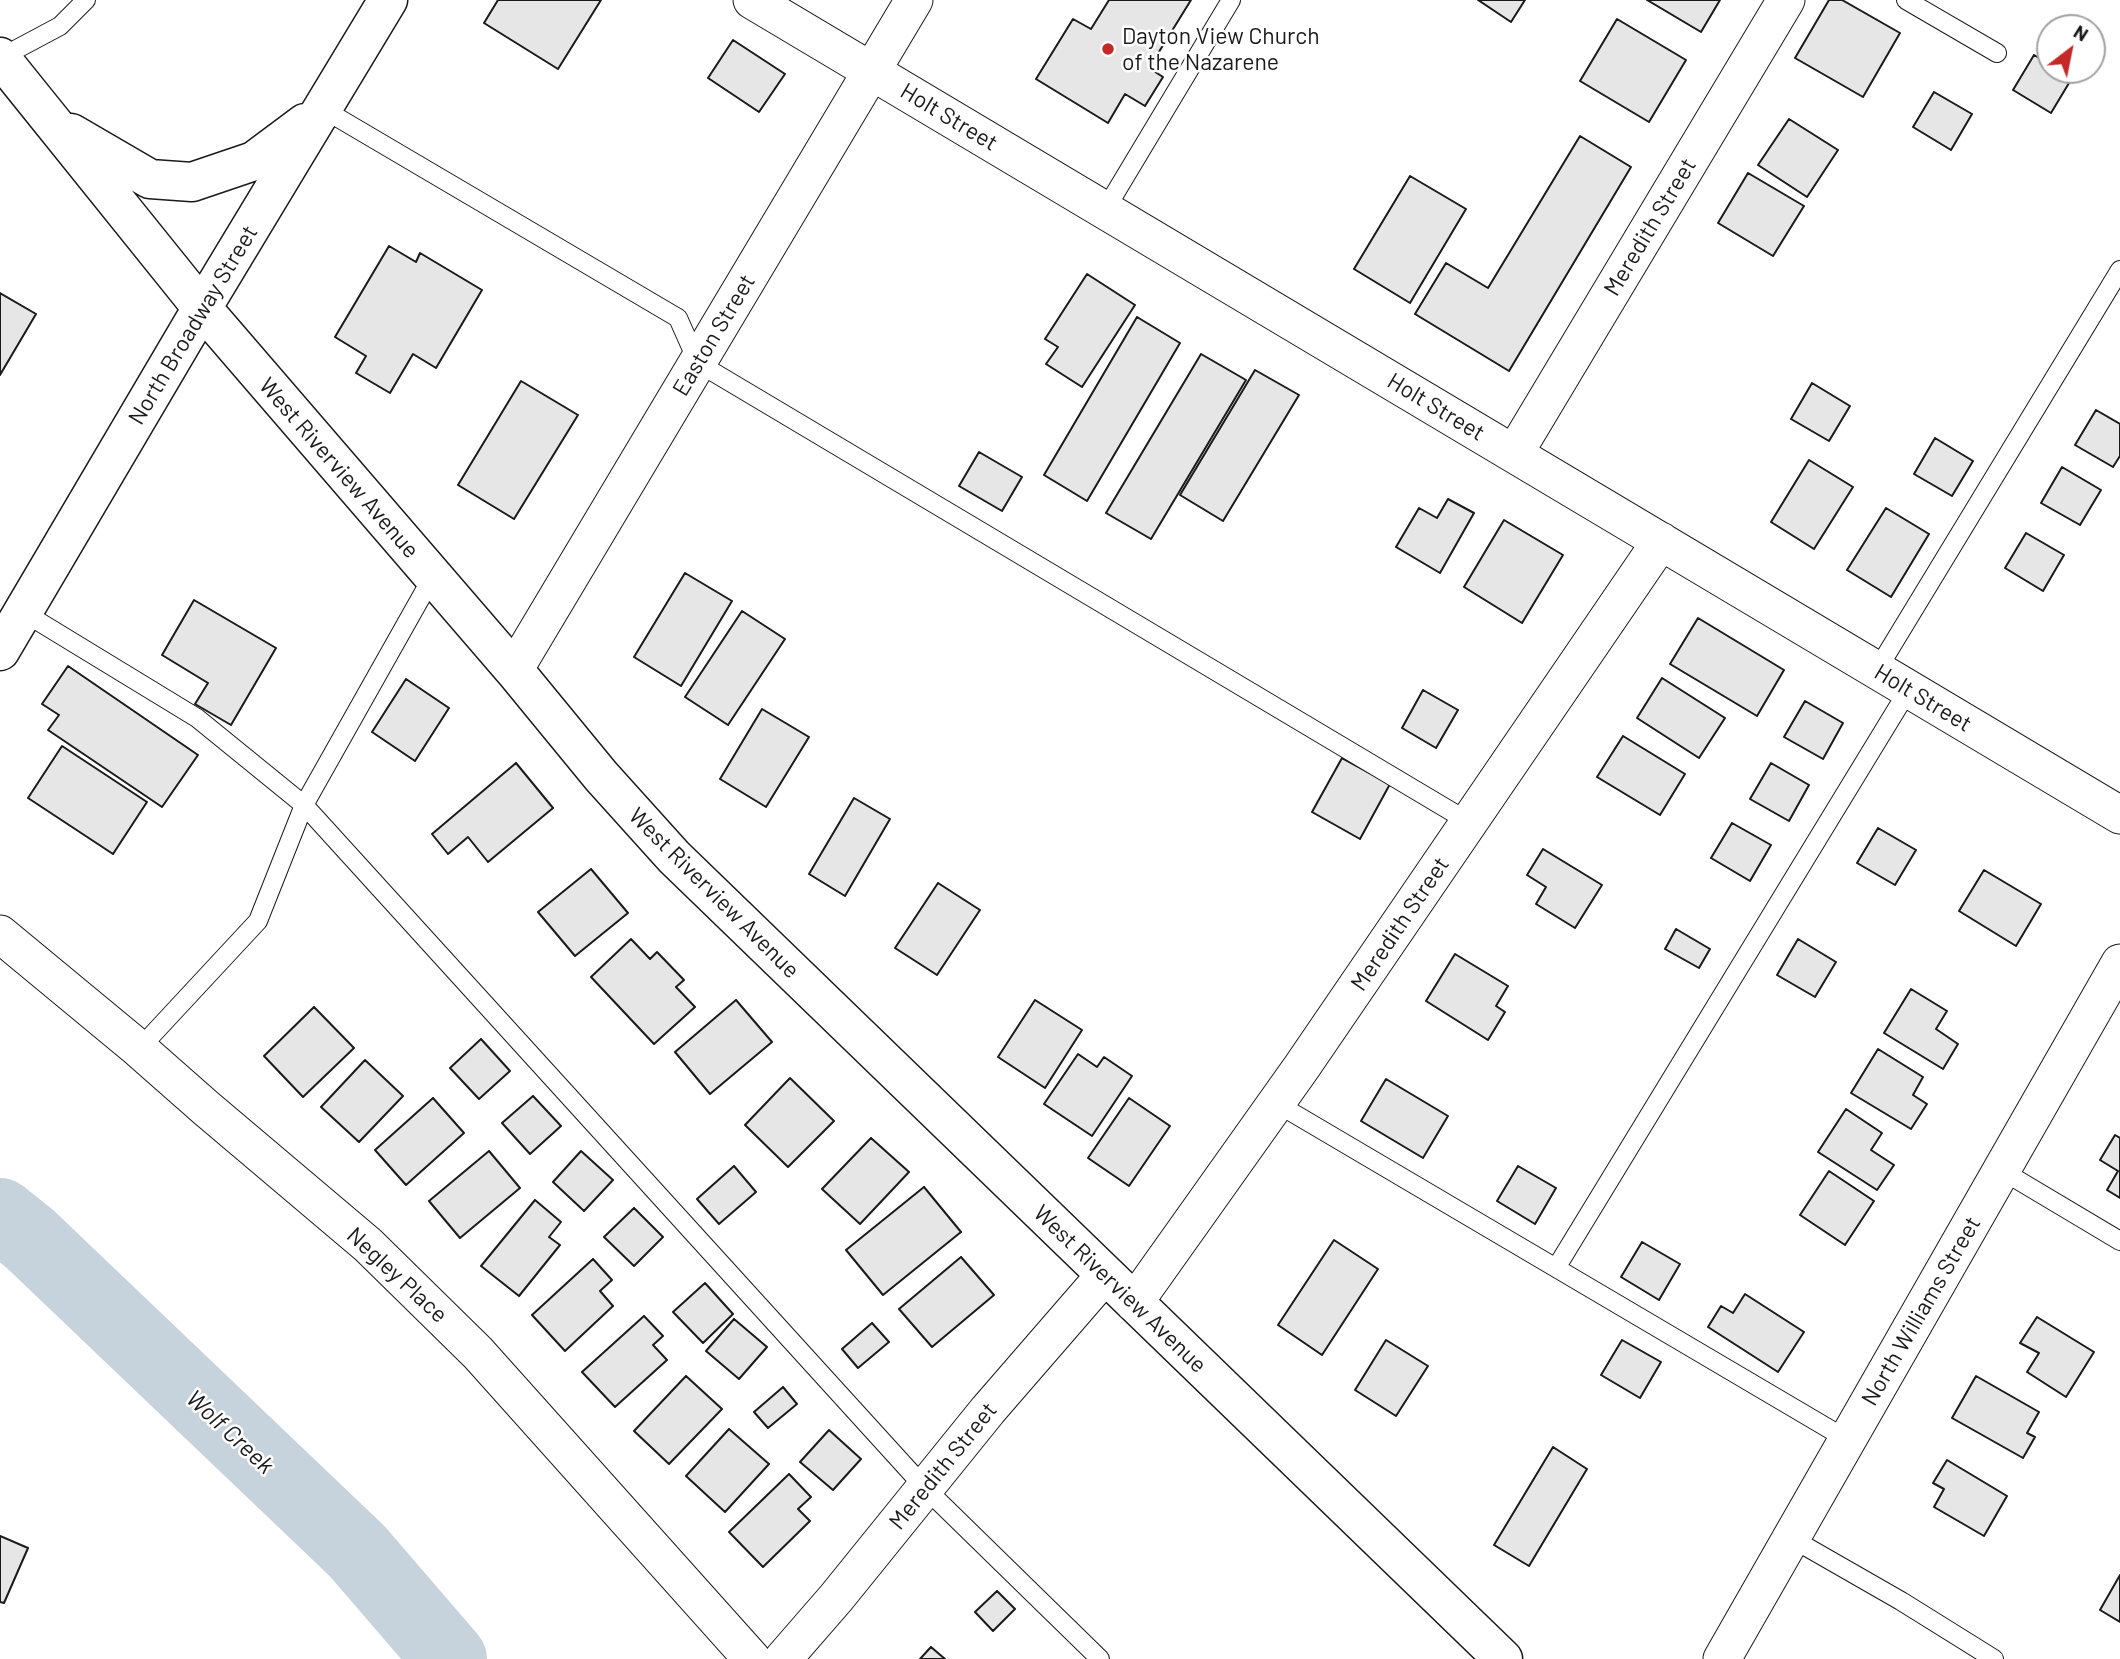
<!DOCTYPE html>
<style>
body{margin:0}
#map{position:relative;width:2120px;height:1659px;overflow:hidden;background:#fff;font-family:Barlow,sans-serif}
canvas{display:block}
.north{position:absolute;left:2036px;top:14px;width:70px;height:70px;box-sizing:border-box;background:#fff;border:2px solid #a3a3a3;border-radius:50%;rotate:32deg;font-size:19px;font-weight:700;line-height:28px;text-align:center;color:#1a1a1a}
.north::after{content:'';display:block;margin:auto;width:24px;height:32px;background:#c62828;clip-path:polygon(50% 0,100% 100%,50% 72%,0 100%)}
</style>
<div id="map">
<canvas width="2120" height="1659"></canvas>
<div class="north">N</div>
</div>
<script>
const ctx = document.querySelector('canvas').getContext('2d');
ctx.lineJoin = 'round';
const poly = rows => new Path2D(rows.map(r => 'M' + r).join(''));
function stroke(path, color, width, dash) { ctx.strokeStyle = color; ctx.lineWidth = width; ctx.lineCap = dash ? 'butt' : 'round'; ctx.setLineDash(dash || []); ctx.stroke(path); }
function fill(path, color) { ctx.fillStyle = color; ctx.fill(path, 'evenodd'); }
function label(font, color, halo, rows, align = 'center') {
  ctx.font = font + ' Barlow,sans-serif'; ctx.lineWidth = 5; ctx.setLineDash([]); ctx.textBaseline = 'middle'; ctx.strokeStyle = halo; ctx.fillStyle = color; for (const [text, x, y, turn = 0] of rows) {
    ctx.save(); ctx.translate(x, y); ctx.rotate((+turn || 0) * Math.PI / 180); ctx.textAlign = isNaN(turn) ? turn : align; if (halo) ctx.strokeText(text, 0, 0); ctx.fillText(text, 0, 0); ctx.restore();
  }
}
stroke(poly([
 [0,1215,30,1239,357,1551,450,1659]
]), '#c6d2dc', 74);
const building = poly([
 [498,0,601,0,558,69,484,23,498,0],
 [1109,0,1191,0,1149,68,1163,77,1145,106,1125,94,1108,123,1036,79,1073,19,1091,29,1109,0],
 [1478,0,1525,0,1511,22,1478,0],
 [1647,0,1720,0,1701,32,1647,0],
 [1829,0,1842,0,1900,33,1863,97,1795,58,1829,0],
 [1617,19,1686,60,1649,122,1580,81,1617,19],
 [733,40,785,74,759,112,708,78,733,40],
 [2034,55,2050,64,2050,70,2059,70,2072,78,2051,113,2013,90,2034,55],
 [1934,92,1972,114,1951,150,1913,127,1934,92],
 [1789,119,1838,150,1807,197,1758,165,1789,119],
 [1580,136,1631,167,1509,371,1415,314,1446,263,1488,288,1580,136],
 [1748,173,1804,206,1773,256,1718,223,1748,173],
 [1410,176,1466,209,1410,303,1354,269,1410,176],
 [389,246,416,262,420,253,482,290,436,368,413,354,390,393,356,373,366,356,335,337,389,246],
 [1087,274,1135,305,1082,387,1046,364,1058,347,1045,339,1087,274],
 [0,293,36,314,0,375,0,293],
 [1137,317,1180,343,1087,501,1044,475,1137,317],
 [1201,354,1246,380,1151,539,1106,513,1201,354],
 [1255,370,1299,395,1223,521,1180,495,1255,370],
 [521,381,578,415,514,519,458,485,521,381],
 [1812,383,1850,406,1829,441,1791,419,1812,383],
 [2096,410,2120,424,2120,456,2113,467,2075,445,2096,410],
 [1935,438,1973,461,1952,496,1914,474,1935,438],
 [979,452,1022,477,1002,511,959,486,979,452],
 [1809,460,1853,487,1814,549,1771,522,1809,460],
 [2062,467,2101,490,2080,525,2041,503,2062,467],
 [1448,499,1474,513,1440,573,1396,547,1419,508,1437,518,1448,499],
 [1886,508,1929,534,1891,597,1847,570,1886,508],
 [1504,520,1563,555,1522,623,1464,587,1504,520],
 [2026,533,2064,555,2043,591,2005,568,2026,533],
 [685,573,732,601,681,686,634,657,685,573],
 [194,600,276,648,231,725,195,704,208,683,162,655,194,600],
 [742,611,785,639,728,725,685,697,742,611],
 [1698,618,1784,670,1757,716,1670,664,1698,618],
 [68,666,198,755,162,807,48,730,59,715,42,704,68,666],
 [1662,678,1725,718,1699,758,1637,718,1662,678],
 [406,679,449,708,415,761,372,732,406,679],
 [1423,690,1458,710,1436,748,1402,728,1423,690],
 [1805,701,1843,723,1823,759,1784,737,1805,701],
 [762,709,809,737,766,807,720,779,762,709],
 [1623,736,1685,774,1660,815,1597,777,1623,736],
 [62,746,147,802,113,854,28,798,62,746],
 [1342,758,1390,784,1360,839,1312,812,1342,758],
 [516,763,553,808,488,862,468,837,448,854,432,834,516,763],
 [1771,763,1809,785,1789,821,1750,799,1771,763],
 [854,798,890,819,845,896,809,874,854,798],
 [1732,823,1771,845,1750,881,1711,858,1732,823],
 [1878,828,1916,850,1895,885,1857,863,1878,828],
 [1543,849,1602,885,1575,928,1536,904,1546,887,1527,875,1543,849],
 [591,869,628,913,575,956,538,912,591,869],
 [1984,870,2041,904,2016,946,1959,911,1984,870],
 [938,883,980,910,937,975,895,948,938,883],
 [1676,929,1710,949,1699,968,1665,949,1676,929],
 [631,939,650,959,657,952,684,980,676,987,695,1007,654,1044,591,977,631,939],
 [1798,939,1836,962,1815,997,1777,975,1798,939],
 [1455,954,1508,986,1496,1006,1505,1012,1488,1040,1426,1001,1455,954],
 [1911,989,1947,1011,1936,1029,1958,1044,1943,1069,1884,1033,1911,989],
 [736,1000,772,1042,710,1094,675,1052,736,1000],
 [1035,1000,1082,1030,1045,1088,998,1057,1035,1000],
 [314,1007,354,1048,303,1097,264,1056,314,1007],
 [481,1039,510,1071,479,1099,450,1068,481,1039],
 [1878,1049,1923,1077,1913,1095,1927,1104,1911,1129,1851,1093,1878,1049],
 [1078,1054,1097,1067,1104,1057,1132,1076,1092,1136,1044,1104,1078,1054],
 [365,1060,403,1096,359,1142,321,1107,365,1060],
 [790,1078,834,1121,788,1167,745,1125,790,1078],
 [1386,1079,1448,1116,1423,1158,1361,1121,1386,1079],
 [533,1096,561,1126,530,1154,502,1123,533,1096],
 [433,1098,464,1133,406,1185,375,1150,433,1098],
 [1129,1098,1170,1126,1129,1186,1088,1158,1129,1098],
 [1846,1109,1882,1133,1871,1150,1894,1165,1877,1190,1818,1152,1846,1109],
 [2115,1135,2120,1138,2120,1198,2107,1190,2118,1171,2100,1160,2115,1135],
 [871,1138,909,1172,860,1224,822,1189,871,1138],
 [489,1151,520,1188,460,1238,429,1201,489,1151],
 [581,1151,613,1180,584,1211,553,1182,581,1151],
 [734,1166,756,1192,719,1224,697,1199,734,1166],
 [1518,1166,1556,1188,1535,1224,1497,1201,1518,1166],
 [1829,1171,1874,1201,1845,1245,1800,1215,1829,1171],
 [924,1187,961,1232,883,1295,846,1250,924,1187],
 [535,1200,561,1222,549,1237,560,1245,519,1296,481,1266,535,1200],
 [634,1208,663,1237,634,1266,604,1237,634,1208],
 [1334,1240,1378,1269,1322,1355,1278,1325,1334,1240],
 [1642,1242,1680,1264,1659,1300,1621,1277,1642,1242],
 [961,1257,994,1295,932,1347,899,1309,961,1257],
 [593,1259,612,1280,600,1291,613,1306,565,1351,532,1315,593,1259],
 [705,1283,733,1314,703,1343,673,1312,705,1283],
 [1745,1294,1804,1332,1778,1372,1708,1327,1721,1306,1733,1313,1745,1294],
 [644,1316,663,1336,653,1345,667,1360,615,1407,582,1372,644,1316],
 [2037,1317,2094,1352,2066,1397,2027,1372,2039,1353,2020,1343,2037,1317],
 [734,1319,767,1347,739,1379,706,1351,734,1319],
 [872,1323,889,1342,858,1368,842,1349,872,1323],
 [1386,1340,1428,1366,1396,1416,1355,1390,1386,1340],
 [1622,1340,1661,1362,1640,1398,1601,1375,1622,1340],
 [686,1376,722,1409,669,1464,634,1431,686,1376],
 [1976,1376,2039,1412,2027,1433,2035,1437,2023,1458,1952,1418,1976,1376],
 [783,1387,797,1404,768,1428,754,1412,783,1387],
 [729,1429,769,1464,725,1512,686,1476,729,1429],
 [829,1430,861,1459,833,1490,800,1462,829,1430],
 [1553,1447,1587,1469,1529,1566,1494,1545,1553,1447],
 [1947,1460,2007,1496,1984,1536,1934,1507,1944,1489,1933,1483,1947,1460],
 [789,1474,811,1497,798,1509,810,1521,763,1567,729,1532,789,1474],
 [0,1536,28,1548,4,1603,0,1602,0,1536],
 [2120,1575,2120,1622,2100,1610,2120,1575],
 [997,1591,1015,1609,993,1631,975,1612,997,1591],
 [931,1647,945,1659,920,1659,931,1647]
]);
fill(building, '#e6e6e6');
stroke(building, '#1a1a1a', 2);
const lane = poly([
 [1906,0,1997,53],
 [0,58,60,26,86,0],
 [323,109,678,318,698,363,1469,822],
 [1105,210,1231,0],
 [23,612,197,718,304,805,925,1488,1100,1659],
 [1877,670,2120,270],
 [139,1049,258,921,304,805,433,576],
 [1276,1103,1848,1440],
 [2001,1170,2120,1241],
 [1556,1268,1909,689],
 [1791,1538,1901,1601,1994,1659]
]);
const street = poly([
 [752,0,2120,815],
 [1514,454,1786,0],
 [514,670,914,0],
 [0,934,139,1049,206,1108,368,1245,478,1353,752,1659],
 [1134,1303,1301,1068,1661,541],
 [783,1659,836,1598,988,1410,1105,1275],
 [1722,1659,2120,963]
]);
const secondary = poly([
 [0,57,202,308,514,670,601,776,674,857,1503,1659],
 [71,133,150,179,192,182,254,161,305,123],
 [0,651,202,308,388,0]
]);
stroke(lane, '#1a1a1a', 20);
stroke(street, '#1a1a1a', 39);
stroke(secondary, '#1a1a1a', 41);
stroke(lane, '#fff', 18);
stroke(street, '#fff', 37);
stroke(secondary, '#fff', 38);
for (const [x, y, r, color] of [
 [1108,49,7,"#c62828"]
]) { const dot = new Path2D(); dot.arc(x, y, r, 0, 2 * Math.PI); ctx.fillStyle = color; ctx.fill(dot); stroke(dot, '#fff', 2.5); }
label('23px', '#1a1a1a', '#fff', [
 ["Dayton View Church",1122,36],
 ["of the Nazarene",1122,62]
], 'left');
label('23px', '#1a1a1a', '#fff', [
 ["Holt Street",949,117,31],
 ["Meredith Street",1650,227,-59],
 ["North Broadway Street",193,325,-59],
 ["Easton Street",714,335,-59],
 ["Holt Street",1436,407,31],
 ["West Riverview Avenue",339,468,49],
 ["Holt Street",1923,698,31],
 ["West Riverview Avenue",714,893,45],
 ["Meredith Street",1400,924,-56],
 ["Negley Place",397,1275,43],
 ["West Riverview Avenue",1120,1289,44],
 ["North Williams Street",1921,1311,-60],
 ["Meredith Street",943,1466,-51]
]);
label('italic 24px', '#1a1a1a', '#fff', [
 ["Wolf Creek",230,1432,43]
]);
</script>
